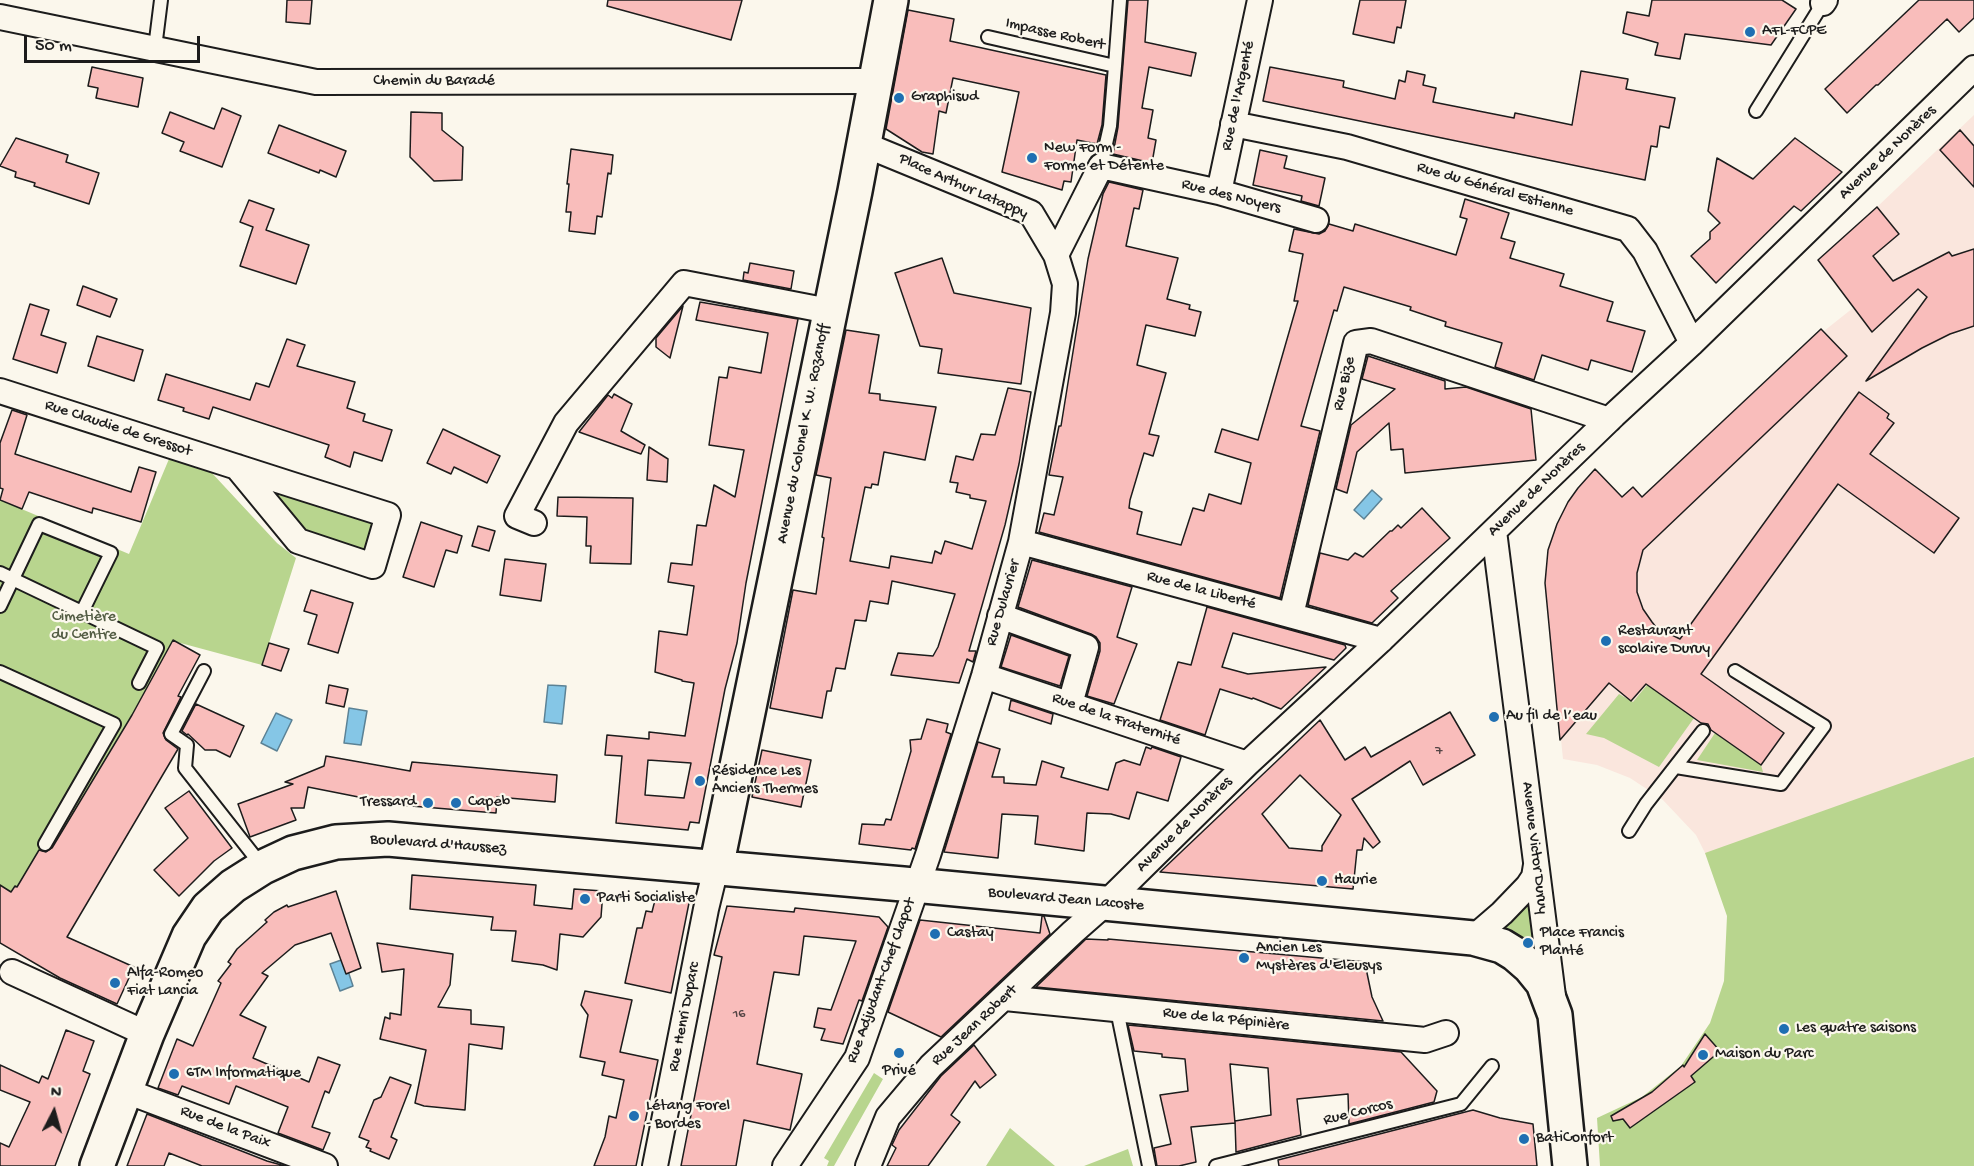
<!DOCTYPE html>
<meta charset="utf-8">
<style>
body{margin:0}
#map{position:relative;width:1974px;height:1166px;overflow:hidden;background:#fbf7ec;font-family:"Gochi Hand",sans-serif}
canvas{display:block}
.north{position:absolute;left:24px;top:1082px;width:60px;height:60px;-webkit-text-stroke:4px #fbf7ec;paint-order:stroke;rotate:6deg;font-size:16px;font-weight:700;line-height:24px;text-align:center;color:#1c1c1c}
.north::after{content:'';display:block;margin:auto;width:21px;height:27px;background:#1c1c1c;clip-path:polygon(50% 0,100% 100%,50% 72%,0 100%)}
.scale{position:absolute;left:24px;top:36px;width:176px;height:27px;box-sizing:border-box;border:3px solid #1c1c1c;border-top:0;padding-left:8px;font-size:18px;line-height:21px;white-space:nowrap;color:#1c1c1c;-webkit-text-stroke:4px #fbf7ec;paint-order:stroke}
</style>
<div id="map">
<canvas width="1974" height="1166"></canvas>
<div class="north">N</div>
<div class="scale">50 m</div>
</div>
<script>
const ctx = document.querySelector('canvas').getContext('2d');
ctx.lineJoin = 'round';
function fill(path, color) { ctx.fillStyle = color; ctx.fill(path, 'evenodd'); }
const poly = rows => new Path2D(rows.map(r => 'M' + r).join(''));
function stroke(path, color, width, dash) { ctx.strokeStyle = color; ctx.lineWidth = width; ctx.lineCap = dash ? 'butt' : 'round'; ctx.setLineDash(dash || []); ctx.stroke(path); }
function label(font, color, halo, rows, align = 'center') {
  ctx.font = font + ' "Gochi Hand",sans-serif'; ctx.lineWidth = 4.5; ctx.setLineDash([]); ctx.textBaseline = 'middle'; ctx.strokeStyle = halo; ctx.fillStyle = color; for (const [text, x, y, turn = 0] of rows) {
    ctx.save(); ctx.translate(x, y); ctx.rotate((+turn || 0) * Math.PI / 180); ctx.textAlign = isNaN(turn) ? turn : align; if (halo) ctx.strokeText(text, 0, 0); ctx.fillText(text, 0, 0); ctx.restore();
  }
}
fill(poly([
 [1974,115,1974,756,1718,879,1696,835,1662,799,1630,778,1597,765,1563,759,1545,583,1548,550,1557,524,1578,488,1595,469,1614,504,1633,487,1642,496,1821,329,1824,331,1853,308,1818,260,1877,207]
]), '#fae6dd');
fill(poly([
 [169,459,211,472,277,543,296,558,262,665,173,641,132,715,0,936,0,500,129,554],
 [263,485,373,519,364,553,300,536],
 [1647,685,1694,718,1659,767,1604,738,1586,734,1619,694,1633,702],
 [1715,733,1761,765,1763,772,1697,760],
 [1974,757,1974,1166,1600,1166,1597,1118,1642,1097,1681,1066,1710,1023,1724,981,1727,916,1705,853],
 [1530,902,1536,954,1497,930,1520,912],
 [874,1073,883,1079,834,1166,827,1166,829,1161,824,1158],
 [1010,1128,1055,1166,986,1166],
 [1128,1149,1133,1166,1084,1166]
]), '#b8d58e');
const water = poly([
 [1372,490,1382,499,1364,519,1354,510,1372,490],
 [548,685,566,686,562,724,544,722,548,685],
 [349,708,367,711,361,745,344,743,349,708],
 [276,713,292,720,277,751,261,743,276,713],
 [344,959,353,986,340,991,330,964,344,959]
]);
fill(water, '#85c6e6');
stroke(water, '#5b8295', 1.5);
const building = poly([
 [287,0,312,0,310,24,286,22,287,0],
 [608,0,742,0,731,40,607,6,608,0],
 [1128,0,1148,0,1145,42,1196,53,1191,76,1149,67,1142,108,1153,110,1148,138,1156,140,1152,163,1113,154,1118,127,1128,0],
 [1360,0,1406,0,1401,28,1397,27,1394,43,1353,34,1360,0],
 [1652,0,1782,0,1796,9,1771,45,1685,34,1680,59,1655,55,1658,43,1623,33,1627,12,1649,16,1652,0],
 [1919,0,1974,0,1974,18,1959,32,1947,19,1878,85,1876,85,1847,113,1825,89,1919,0],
 [908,10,954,19,950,41,1106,75,1102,125,1097,144,1077,140,1071,182,1064,181,1062,190,1002,172,1019,92,953,78,946,113,939,111,933,154,922,152,886,129,908,10],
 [92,67,143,78,138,107,96,98,98,88,88,86,92,67],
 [1270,67,1344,81,1343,87,1395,99,1399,80,1405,82,1407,71,1425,75,1423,85,1436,88,1433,102,1514,118,1515,113,1572,125,1581,71,1628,79,1626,89,1675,98,1669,128,1660,126,1657,147,1651,146,1645,180,1263,101,1270,67],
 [222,108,241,116,222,167,180,151,184,142,162,133,170,112,214,129,222,108],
 [411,112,442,113,442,130,463,147,462,180,434,181,410,157,411,112],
 [279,125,346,151,336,177,320,170,319,173,268,153,279,125],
 [1960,130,1974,146,1974,187,1940,150,1960,130],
 [16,138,68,155,66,162,99,173,89,204,34,186,35,183,15,177,16,172,0,166,16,138],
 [1795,138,1842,172,1801,211,1794,206,1716,283,1691,256,1710,239,1710,232,1720,223,1708,211,1717,158,1753,179,1795,138],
 [571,149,613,155,611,174,608,173,602,217,597,216,595,234,569,231,571,212,566,212,569,184,567,184,571,149],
 [1260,150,1287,156,1284,168,1325,178,1319,206,1301,201,1302,196,1253,185,1260,150],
 [1109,182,1143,190,1139,209,1134,208,1126,246,1178,258,1167,299,1190,305,1189,309,1201,312,1195,336,1146,325,1137,365,1166,373,1149,434,1159,436,1153,456,1144,453,1130,500,1129,508,1142,512,1137,534,1181,545,1193,508,1204,511,1209,494,1241,504,1251,463,1215,452,1222,429,1258,440,1298,301,1294,301,1303,254,1289,251,1294,229,1319,234,1325,231,1329,224,1353,231,1355,224,1456,255,1467,219,1460,217,1465,199,1509,213,1501,238,1515,242,1510,258,1564,274,1560,286,1613,302,1607,321,1645,331,1632,372,1591,360,1588,370,1542,355,1534,380,1495,367,1502,343,1445,326,1446,322,1410,310,1411,307,1344,287,1337,311,1334,310,1301,426,1320,431,1280,598,1039,532,1044,513,1054,515,1063,477,1049,475,1059,426,1061,426,1088,259,1103,194,1109,182],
 [249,200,274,209,266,230,309,245,296,284,240,266,253,227,240,222,249,200],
 [1877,207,1899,234,1873,256,1893,281,1949,252,1952,256,1974,249,1974,326,1950,334,1922,348,1866,381,1927,297,1918,289,1872,332,1818,260,1877,207],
 [942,258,954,293,1031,308,1021,384,938,373,942,349,920,346,895,273,942,258],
 [750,263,794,271,791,289,743,280,744,272,748,273,750,263],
 [83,286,117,299,110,317,77,305,83,286],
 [700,302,798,319,746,583,737,643,725,689,699,823,690,822,688,830,616,823,622,756,605,755,607,735,649,739,649,732,685,736,694,683,682,681,682,680,655,672,659,631,687,635,694,586,668,582,671,563,692,565,697,525,706,526,714,485,735,497,744,450,709,445,719,377,727,378,729,367,761,373,768,333,696,320,700,302],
 [648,760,691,763,684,798,645,795,648,760],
 [30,304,49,310,41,335,66,343,57,373,13,359,30,304],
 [683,306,670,358,656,347,656,338,683,306],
 [1821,329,1847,356,1643,550,1637,573,1637,592,1643,609,1652,622,1656,627,1680,639,1859,392,1889,414,1887,418,1894,423,1870,454,1959,518,1934,553,1838,484,1701,674,1784,733,1761,765,1711,730,1708,724,1701,723,1646,684,1631,701,1609,683,1560,740,1545,583,1548,550,1557,524,1568,502,1578,488,1595,469,1622,497,1633,487,1642,497,1821,329],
 [846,330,879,335,869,393,880,394,880,400,936,407,925,460,884,452,878,485,872,484,871,488,865,487,850,561,889,568,891,556,932,563,935,551,941,554,945,541,972,549,986,501,970,498,970,495,956,492,958,483,950,482,956,456,973,460,981,434,995,435,1008,388,1031,392,1019,464,1005,525,969,651,976,651,973,662,967,659,959,683,891,675,898,653,933,656,938,647,955,594,892,581,888,604,870,601,866,621,855,620,845,669,836,668,831,691,827,691,822,718,770,708,793,590,816,594,824,538,822,537,831,478,816,475,846,330],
 [97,336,143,350,134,381,88,366,97,336],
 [287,339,305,345,297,366,355,382,347,408,365,414,363,421,392,430,382,461,354,452,350,467,325,457,329,445,213,407,209,419,183,411,184,408,158,400,166,374,250,400,256,383,269,387,287,339],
 [1368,356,1445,381,1445,389,1466,387,1531,409,1536,460,1405,473,1403,449,1391,450,1389,423,1357,452,1347,493,1336,489,1351,425,1395,389,1362,379,1368,356],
 [614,394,632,404,621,431,645,445,641,454,579,432,608,395,612,398,614,394],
 [12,410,27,415,15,454,131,492,139,467,156,472,141,522,93,508,92,513,29,492,22,509,0,500,3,489,0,488,0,443,12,410],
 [443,429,500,456,487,483,454,467,451,474,427,463,443,429],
 [649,447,668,459,667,482,647,480,649,447],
 [558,497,633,498,631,564,590,563,591,546,586,546,587,517,557,516,558,497],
 [1422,508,1450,538,1391,591,1398,598,1372,623,1308,605,1320,553,1348,560,1355,553,1363,557,1390,531,1392,531,1398,525,1401,528,1422,508],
 [421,522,462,536,457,553,446,550,434,587,403,577,421,522],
 [478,526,495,531,489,551,472,546,478,526],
 [505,559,546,564,541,601,500,595,505,559],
 [1032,560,1132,587,1117,637,1137,644,1114,704,1087,696,1100,651,1100,643,1096,637,1091,634,1018,607,1032,560],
 [311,590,353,603,338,653,308,644,317,615,304,611,311,590],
 [1207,607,1345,645,1346,648,1334,660,1233,633,1222,667,1248,674,1326,667,1281,709,1253,698,1252,699,1220,689,1205,735,1160,720,1178,662,1191,665,1207,607],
 [1011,635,1069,656,1060,686,1001,667,1011,635],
 [173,640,200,655,178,696,181,697,163,733,166,740,178,749,67,937,134,967,117,1004,60,978,0,943,0,885,11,892,15,886,17,887,39,850,46,852,52,848,132,715,173,640],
 [269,643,289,649,281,671,262,665,269,643],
 [329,685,348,689,344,707,326,703,329,685],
 [1011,700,1053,714,1051,724,1009,710,1011,700],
 [196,704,244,726,230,757,216,750,205,750,188,734,187,735,182,731,196,704],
 [1450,712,1475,755,1423,785,1410,761,1352,799,1380,842,1373,848,1364,838,1362,850,1357,850,1353,889,1160,872,1320,720,1345,760,1365,747,1371,757,1450,712],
 [1300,775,1341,815,1322,846,1322,851,1289,848,1262,814,1300,775],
 [927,719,948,724,946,732,951,734,915,849,912,848,911,850,859,844,862,824,884,825,886,819,891,820,911,751,910,740,921,739,927,719],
 [978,742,1000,749,992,777,1004,777,1004,783,1036,785,1042,761,1064,768,1061,777,1108,790,1116,763,1124,760,1140,765,1146,747,1151,749,1152,747,1181,757,1168,801,1137,792,1129,819,1111,814,1087,813,1084,851,1035,844,1038,816,1002,814,998,858,944,852,978,742],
 [762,750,811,760,801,807,752,797,762,750],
 [326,756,410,771,412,762,557,775,555,802,497,797,496,813,399,805,308,787,304,808,291,808,296,820,250,837,238,804,293,784,285,782,324,766,326,756],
 [189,791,232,848,214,861,179,896,154,870,188,838,165,808,189,791],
 [412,875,536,885,534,905,572,909,574,889,603,891,601,917,583,937,560,934,557,970,543,965,512,961,516,931,491,930,493,917,410,909,412,875],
 [336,891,361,968,346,974,331,933,295,945,262,973,268,976,240,1015,266,1027,253,1058,309,1082,318,1057,340,1065,329,1093,325,1091,312,1127,330,1133,323,1150,278,1133,288,1107,236,1086,229,1104,182,1086,178,1095,158,1088,177,1039,193,1046,221,983,218,981,231,964,228,962,237,949,267,922,265,920,274,912,287,905,288,907,336,891],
 [656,896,690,898,671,993,625,983,637,928,642,928,646,911,652,912,656,896],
 [727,906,794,912,795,908,879,917,888,927,862,1001,859,1000,843,1044,821,1040,825,1029,814,1027,818,1008,831,1010,856,941,804,936,799,975,774,972,757,1064,802,1074,790,1130,744,1120,736,1166,681,1166,722,957,714,955,727,906],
 [1042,916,1044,916,1050,934,941,1037,888,1012,920,920,1040,933,1042,916],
 [1086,939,1108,940,1108,939,1366,962,1367,973,1372,997,1383,1021,1036,987,1086,939],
 [377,943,453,954,450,985,438,1007,471,1010,471,1024,504,1027,502,1049,469,1044,465,1110,424,1106,415,1103,426,1050,380,1039,385,1017,390,1019,390,1013,401,1015,404,969,382,972,377,943],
 [585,991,632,1000,620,1052,658,1060,636,1166,594,1166,605,1137,609,1116,616,1118,624,1080,602,1075,605,1062,580,1057,588,1015,581,1005,585,991],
 [1128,1025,1401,1052,1437,1091,1434,1102,1349,1124,1348,1094,1297,1099,1301,1135,1236,1152,1235,1121,1271,1115,1268,1068,1230,1064,1235,1123,1191,1127,1196,1162,1179,1166,1157,1166,1154,1148,1171,1144,1160,1095,1188,1091,1185,1059,1162,1057,1162,1054,1134,1051,1128,1025],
 [66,1030,94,1041,83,1071,90,1074,55,1166,0,1166,0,1143,9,1147,30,1102,0,1090,0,1065,39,1083,42,1076,48,1079,66,1030],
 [1705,1034,1720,1051,1691,1076,1695,1082,1630,1128,1623,1119,1613,1121,1611,1116,1652,1092,1683,1065,1684,1067,1705,1034],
 [974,1045,996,1075,980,1088,975,1081,951,1115,960,1122,928,1166,887,1166,896,1148,892,1145,899,1130,941,1076,974,1045],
 [390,1077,411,1085,391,1137,397,1140,389,1159,370,1151,371,1149,366,1147,369,1141,359,1137,374,1100,381,1097,390,1077],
 [1473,1110,1500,1118,1533,1124,1537,1166,1279,1166,1278,1160,1473,1110],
 [147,1114,267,1161,285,1166,202,1166,169,1153,164,1166,127,1166,147,1114]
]);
fill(building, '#f9bdbb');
stroke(building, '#1c1c1c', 1.5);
const lane = poly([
 [988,37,1115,66,1110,126,1101,166],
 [155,48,161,0],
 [1115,66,1120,0],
 [1756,111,1823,3],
 [0,573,157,648,139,683],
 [0,606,39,524,111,553,82,612],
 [204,671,171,734,187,745,185,768,262,866],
 [0,672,114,724,45,844],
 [1676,767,1781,784,1824,726,1735,671],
 [1629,831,1646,804,1703,731],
 [1117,1010,1149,1166],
 [1216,1166,1461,1104,1492,1066]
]);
const street = poly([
 [1823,3,1825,0],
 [0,17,316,82,875,81],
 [1233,124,1347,147,1628,229,1645,251,1692,343],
 [1219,192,1260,0],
 [1056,255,1101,166,1219,192,1316,220],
 [0,391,237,467,293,485,388,515,373,566,298,541,237,467],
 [534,523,517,516,566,423,684,283,829,311],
 [1494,531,1553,996],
 [1021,542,1381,640],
 [1291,615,1356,343,1371,341,1609,420],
 [1000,616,1086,647,1070,704],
 [984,676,1247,764],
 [1473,938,1502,913,1528,886,1534,877,1536,865],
 [12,972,147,1034],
 [1005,998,1425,1040,1446,1033],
 [126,1091,325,1166],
 [655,1166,706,909,716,868],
 [785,1166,857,1058,928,855,984,676,1021,542,1063,313,1065,284,1056,255,1031,213,863,144],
 [868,1166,888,1117,931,1066,1073,932,1106,903,1247,764,1381,640,1614,415,1692,343,1974,68]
]);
const secondary = poly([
 [716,868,855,191,891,0],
 [97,1166,147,1034,189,936,208,908,233,886,263,867,293,853,336,842,388,839,903,884,1473,938,1502,946,1515,954,1530,967,1543,983,1555,1015,1570,1166]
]);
stroke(lane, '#1c1c1c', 16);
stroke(street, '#1c1c1c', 28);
stroke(secondary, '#1c1c1c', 38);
stroke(lane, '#fbf7ec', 12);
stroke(street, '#fbf7ec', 24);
stroke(secondary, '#fbf7ec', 33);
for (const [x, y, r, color] of [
 [1750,32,6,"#1f6fb2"],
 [899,98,6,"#1f6fb2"],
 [1032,158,6,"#1f6fb2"],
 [1606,641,6,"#1f6fb2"],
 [1494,717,6,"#1f6fb2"],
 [700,781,6,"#1f6fb2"],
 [428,803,6,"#1f6fb2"],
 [456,803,6,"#1f6fb2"],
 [1322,881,6,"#1f6fb2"],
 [585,899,6,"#1f6fb2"],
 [935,934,6,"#1f6fb2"],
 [1528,943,6,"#1f6fb2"],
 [1244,958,6,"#1f6fb2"],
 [115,983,6,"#1f6fb2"],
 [1784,1029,6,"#1f6fb2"],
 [899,1053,6,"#1f6fb2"],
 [1703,1055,6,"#1f6fb2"],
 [174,1074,6,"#1f6fb2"],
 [634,1116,6,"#1f6fb2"],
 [1524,1139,6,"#1f6fb2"]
]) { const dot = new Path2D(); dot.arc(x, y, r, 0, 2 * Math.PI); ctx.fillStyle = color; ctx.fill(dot); stroke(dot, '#fbf7ec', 2); }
label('14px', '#534444', null, [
 ["7",1439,752],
 ["16",739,1015]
]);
label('16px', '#1c1c1c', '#fbf7ec', [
 ["AFL-FCPE",1762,32],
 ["Graphisud",911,98],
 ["New Form -",1044,149],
 ["Forme et Détente",1044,167],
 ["Restaurant",1618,632],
 ["scolaire Duruy",1618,650],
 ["Au fil de l’eau",1506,717],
 ["Résidence Les",712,772],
 ["Anciens Thermes",712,790],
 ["Tressard",416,803,"right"],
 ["Capeb",468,803],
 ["Haurie",1334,881],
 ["Parti Socialiste",597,899],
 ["Castay",947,934],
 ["Place Francis",1540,934],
 ["Planté",1540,952],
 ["Ancien Les",1256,949],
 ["Mystères d'Eleusys",1256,967],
 ["Alfa-Romeo",127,974],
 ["Fiat Lancia",127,992],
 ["Les quatre saisons",1796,1029],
 ["Maison du Parc",1715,1055],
 ["Privé",899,1072,"center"],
 ["6TM Informatique",186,1074],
 ["Létang Forel",646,1107],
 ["- Bordes",646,1125],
 ["BatiConfort",1536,1139]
], 'left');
label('16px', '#1c1c1c', '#fbf7ec', [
 ["Impasse Robert",1055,35,13],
 ["Chemin du Baradé",434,82],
 ["Rue de l'Argenté",1239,96,-78],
 ["Avenue de Nonères",1888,153,-44],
 ["Place Arthur Latappy",963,187,24],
 ["Rue du Général Estienne",1495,190,16],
 ["Rue des Noyers",1231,197,14],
 ["Rue Bize",1345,384,-77],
 ["Rue Claudie de Gressot",118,429,18],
 ["Avenue du Colonel K. W. Rozanoff",804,434,-79],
 ["Avenue de Nonères",1537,490,-44],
 ["Rue de la Liberté",1201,591,15],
 ["Rue Dulaurier",1004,603,-74],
 ["Rue de la Fraternité",1116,720,19],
 ["Avenue de Nonères",1185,825,-45],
 ["Boulevard d'Haussez",438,845,4],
 ["Avenue Victor Duruy",1534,848,83],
 ["Boulevard Jean Lacoste",1066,900,5],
 ["Rue Adjudant-Chef Clapot",882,981,-70],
 ["Rue Henri Duparc",685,1017,-79],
 ["Rue de la Pépinière",1226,1020,6],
 ["Rue Jean Robert",975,1026,-43],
 ["Rue Corcos",1358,1113,-14],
 ["Rue de la Paix",225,1128,21]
]);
label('16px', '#535d44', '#fbf7ec', [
 ["Cimetière",84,618],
 ["du Centre",84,636]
]);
</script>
